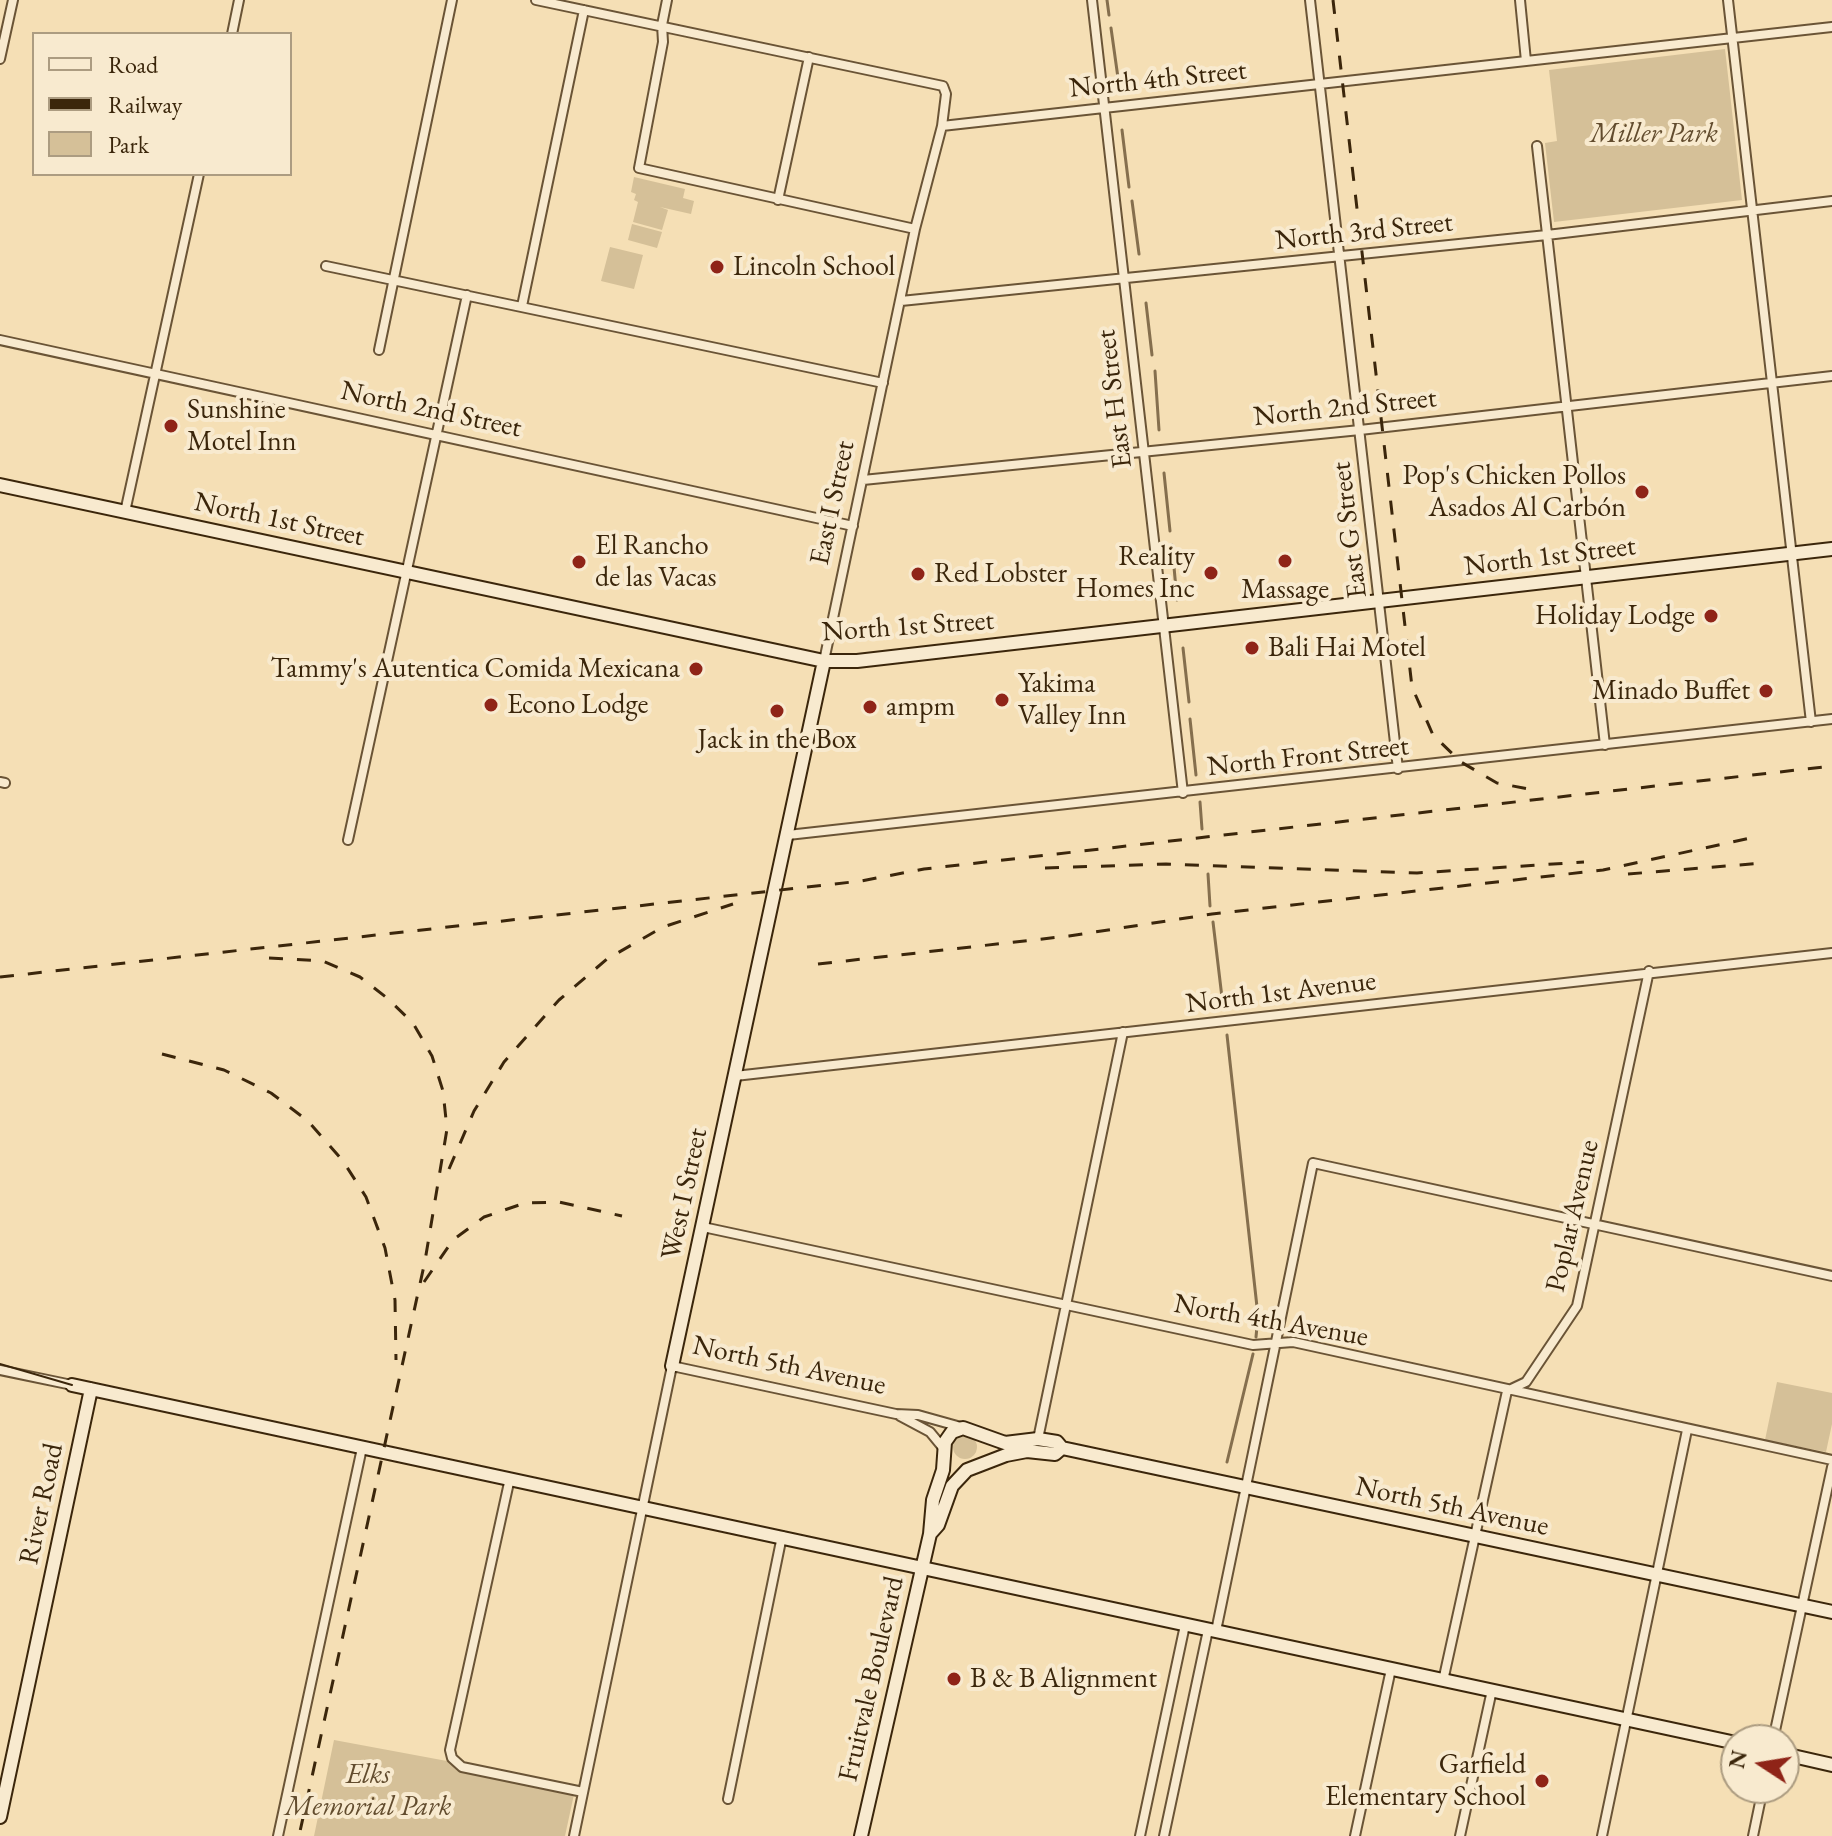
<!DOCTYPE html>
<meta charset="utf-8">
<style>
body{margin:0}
#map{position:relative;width:1832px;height:1836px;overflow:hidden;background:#f5dfb5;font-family:"EB Garamond",serif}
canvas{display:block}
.legend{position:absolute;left:32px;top:32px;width:260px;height:144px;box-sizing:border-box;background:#f8eacf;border:2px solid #ac9c81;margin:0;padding:10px 14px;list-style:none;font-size:24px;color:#3b260b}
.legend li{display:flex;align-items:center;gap:16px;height:40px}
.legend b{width:40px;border:2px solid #ac9c81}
.north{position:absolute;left:1720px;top:1724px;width:80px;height:80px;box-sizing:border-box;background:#f8eacf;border:2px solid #ac9c81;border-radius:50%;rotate:282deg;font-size:22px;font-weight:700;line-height:32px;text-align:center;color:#3b260b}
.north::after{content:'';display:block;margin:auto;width:28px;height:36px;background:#8f2418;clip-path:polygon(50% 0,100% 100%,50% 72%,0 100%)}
</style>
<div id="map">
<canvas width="1832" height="1836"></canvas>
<ul class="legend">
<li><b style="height:10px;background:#f8eacf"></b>Road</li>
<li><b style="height:10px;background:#3b260b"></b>Railway</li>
<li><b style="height:22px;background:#d5c098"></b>Park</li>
</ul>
<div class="north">N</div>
</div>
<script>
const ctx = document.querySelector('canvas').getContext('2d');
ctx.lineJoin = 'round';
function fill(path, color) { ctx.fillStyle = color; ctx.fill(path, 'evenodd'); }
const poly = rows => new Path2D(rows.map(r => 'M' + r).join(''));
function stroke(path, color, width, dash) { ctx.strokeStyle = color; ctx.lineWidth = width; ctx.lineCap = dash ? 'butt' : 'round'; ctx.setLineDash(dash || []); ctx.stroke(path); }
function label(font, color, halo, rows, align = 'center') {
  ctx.font = font + ' "EB Garamond",serif'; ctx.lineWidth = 8; ctx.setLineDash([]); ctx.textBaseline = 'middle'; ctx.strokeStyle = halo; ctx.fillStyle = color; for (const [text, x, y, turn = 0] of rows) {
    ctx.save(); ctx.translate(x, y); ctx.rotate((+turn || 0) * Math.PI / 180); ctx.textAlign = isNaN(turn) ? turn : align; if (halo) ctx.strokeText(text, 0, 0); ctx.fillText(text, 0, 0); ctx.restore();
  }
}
fill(poly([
 [1725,49,1742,200,1554,222,1545,143,1557,141,1549,70],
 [634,177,685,189,683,198,694,201,691,214,660,207,668,210,662,230,633,222,638,202,634,200,636,194,631,192],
 [632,224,662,232,657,248,628,240],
 [610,247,643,255,634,289,601,281],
 [1777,1382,1832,1393,1832,1424,1826,1452,1765,1440],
 '953 1447a12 12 0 1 1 24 0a12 12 0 1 1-24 0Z',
 [334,1740,576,1785,565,1836,314,1836]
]), '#d5c098');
stroke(poly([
 [1107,0,1109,15],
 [1111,28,1119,85],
 [1122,130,1129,187],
 [1132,201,1139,254],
 [1146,303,1152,355],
 [1155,371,1159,430],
 [1164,473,1170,531],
 [1172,545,1177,600],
 [1183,648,1189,702],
 [1190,719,1196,775],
 [1200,802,1202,829],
 [1208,874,1210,906],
 [1213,922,1223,1006],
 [1227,1035,1258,1316,1256,1337],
 [1227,1462,1253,1354]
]), '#856f4e', 3);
const street = poly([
 [536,0,943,86,946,94,942,126,915,229,824,661],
 [667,0,662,25,663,42,639,168,915,229],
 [1092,0,1183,793],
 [1310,0,1398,769],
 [1520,0,1526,61],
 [1728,0,1811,722],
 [232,34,239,0],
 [0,59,13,0],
 [942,126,1832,27],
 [1537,146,1605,745],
 [778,200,809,57],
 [326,266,883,383],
 [901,301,1547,235,1832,201],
 [522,306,584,10],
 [0,340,853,526],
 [379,350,452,0],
 [863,480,1360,430,1832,376],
 [125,512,199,174],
 [0,782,5,783],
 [788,835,1832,719],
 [348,840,467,295],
 [735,1076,1832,953],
 [703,1227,1253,1345,1293,1342,1832,1460],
 [0,1370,72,1385],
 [900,1416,930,1432,944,1449],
 [1038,1439,1123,1032],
 [510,1478,450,1750,452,1758,462,1767,583,1792],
 [1216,1631,1313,1163,1832,1276],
 [1443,1681,1507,1391,1526,1382,1577,1306,1649,971],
 [1773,1740,1832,1467],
 [728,1799,782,1536],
 [278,1836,362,1448],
 [574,1836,672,1366,896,1414,918,1415,961,1427],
 [1140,1836,1185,1625],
 [1164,1836,1208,1630],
 [1355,1836,1391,1669],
 [1460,1836,1492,1690],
 [1602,1836,1687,1430],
 [1753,1836,1763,1788]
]);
const secondary = poly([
 [0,485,824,661,857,661,1832,549],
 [672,1366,824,661],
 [72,1385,1736,1743],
 [930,1534,938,1525,952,1486,967,1470,1006,1455,1027,1451,1055,1454,1062,1448],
 [1784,1754,1832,1765],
 [0,1817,91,1389],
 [861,1836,930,1534,933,1500,943,1470,945,1442,952,1432,963,1428,1005,1443,1038,1439,1057,1442,1062,1448,1832,1612]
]);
stroke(street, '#6a5436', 12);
stroke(secondary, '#3b260b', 16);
stroke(street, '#f8eacf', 8);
stroke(secondary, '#f8eacf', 12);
stroke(poly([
 [0,1364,72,1385]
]), '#3b260b', 2);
stroke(poly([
 [1333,0,1412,687,1433,735,1461,762,1497,783,1539,791],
 [1045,868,1166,864,1417,873,1584,862],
 [1628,874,1764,863],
 [269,958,323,961,360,977,387,998,413,1023,432,1056,443,1091,447,1129,425,1261,299,1836],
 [818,964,1069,936,1212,914,1603,870,1755,837],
 [0,977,861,881,924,869,1832,766],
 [162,1054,224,1070,271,1093,308,1121,343,1161,366,1197,385,1248,395,1300,396,1360],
 [449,1169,474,1111,504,1062,559,1000,607,959,663,927,733,904],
 [424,1282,453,1240,484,1217,525,1203,559,1202,622,1216]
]), '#3b260b', 3, [14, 14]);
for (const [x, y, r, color] of [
 [717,267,8,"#8f2418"],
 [171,426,8,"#8f2418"],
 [1642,492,8,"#8f2418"],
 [1285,561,8,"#8f2418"],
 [579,562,8,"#8f2418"],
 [1211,573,8,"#8f2418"],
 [918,574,8,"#8f2418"],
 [1711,616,8,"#8f2418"],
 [1252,648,8,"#8f2418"],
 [696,669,8,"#8f2418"],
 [1766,691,8,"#8f2418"],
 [1002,700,8,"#8f2418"],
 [491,705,8,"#8f2418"],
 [870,707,8,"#8f2418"],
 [777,711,8,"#8f2418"],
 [954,1679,8,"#8f2418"],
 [1542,1781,8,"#8f2418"]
]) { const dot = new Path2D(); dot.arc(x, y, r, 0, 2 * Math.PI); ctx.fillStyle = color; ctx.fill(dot); stroke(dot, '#f8eacf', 3); }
label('28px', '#3b260b', '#f8eacf', [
 ["North 4th Street",1158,80,-6],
 ["North 3rd Street",1364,232,-6],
 ["East H Street",1115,399,-97],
 ["North 2nd Street",1345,408,-6],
 ["North 2nd Street",431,410,12],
 ["East I Street",833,503,-78],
 ["North 1st Street",279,520,12],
 ["East G Street",1350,530,-97],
 ["North 1st Street",1550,557,-7],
 ["North 1st Street",908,627,-4],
 ["North Front Street",1308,757,-6],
 ["North 1st Avenue",1281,993,-7],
 ["West I Street",685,1194,-78],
 ["Poplar Avenue",1573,1216,-77],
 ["North 4th Avenue",1271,1321,10],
 ["North 5th Avenue",789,1366,12],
 ["River Road",42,1504,-78],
 ["North 5th Avenue",1452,1507,12],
 ["Fruitvale Boulevard",872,1679,-77]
]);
label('italic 28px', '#624c2e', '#f8eacf', [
 ["Miller Park",1654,134],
 ["Elks",368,1775],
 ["Memorial Park",368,1807]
]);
label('28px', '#3b260b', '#f8eacf', [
 ["Lincoln School",733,267],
 ["Sunshine",187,410],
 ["Motel Inn",187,442],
 ["Pop's Chicken Pollos",1626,476,"right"],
 ["Asados Al Carbón",1626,508,"right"],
 ["El Rancho",595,546],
 ["de las Vacas",595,578],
 ["Reality",1195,557,"right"],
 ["Homes Inc",1195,589,"right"],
 ["Red Lobster",934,574],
 ["Massage",1285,590,"center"],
 ["Holiday Lodge",1695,616,"right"],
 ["Bali Hai Motel",1268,648],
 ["Tammy's Autentica Comida Mexicana",680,669,"right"],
 ["Yakima",1018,684],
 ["Valley Inn",1018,716],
 ["Minado Buffet",1750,691,"right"],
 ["Econo Lodge",507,705],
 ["ampm",886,707],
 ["Jack in the Box",777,740,"center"],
 ["B & B Alignment",970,1679],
 ["Garfield",1526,1765,"right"],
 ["Elementary School",1526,1797,"right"]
], 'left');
</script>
